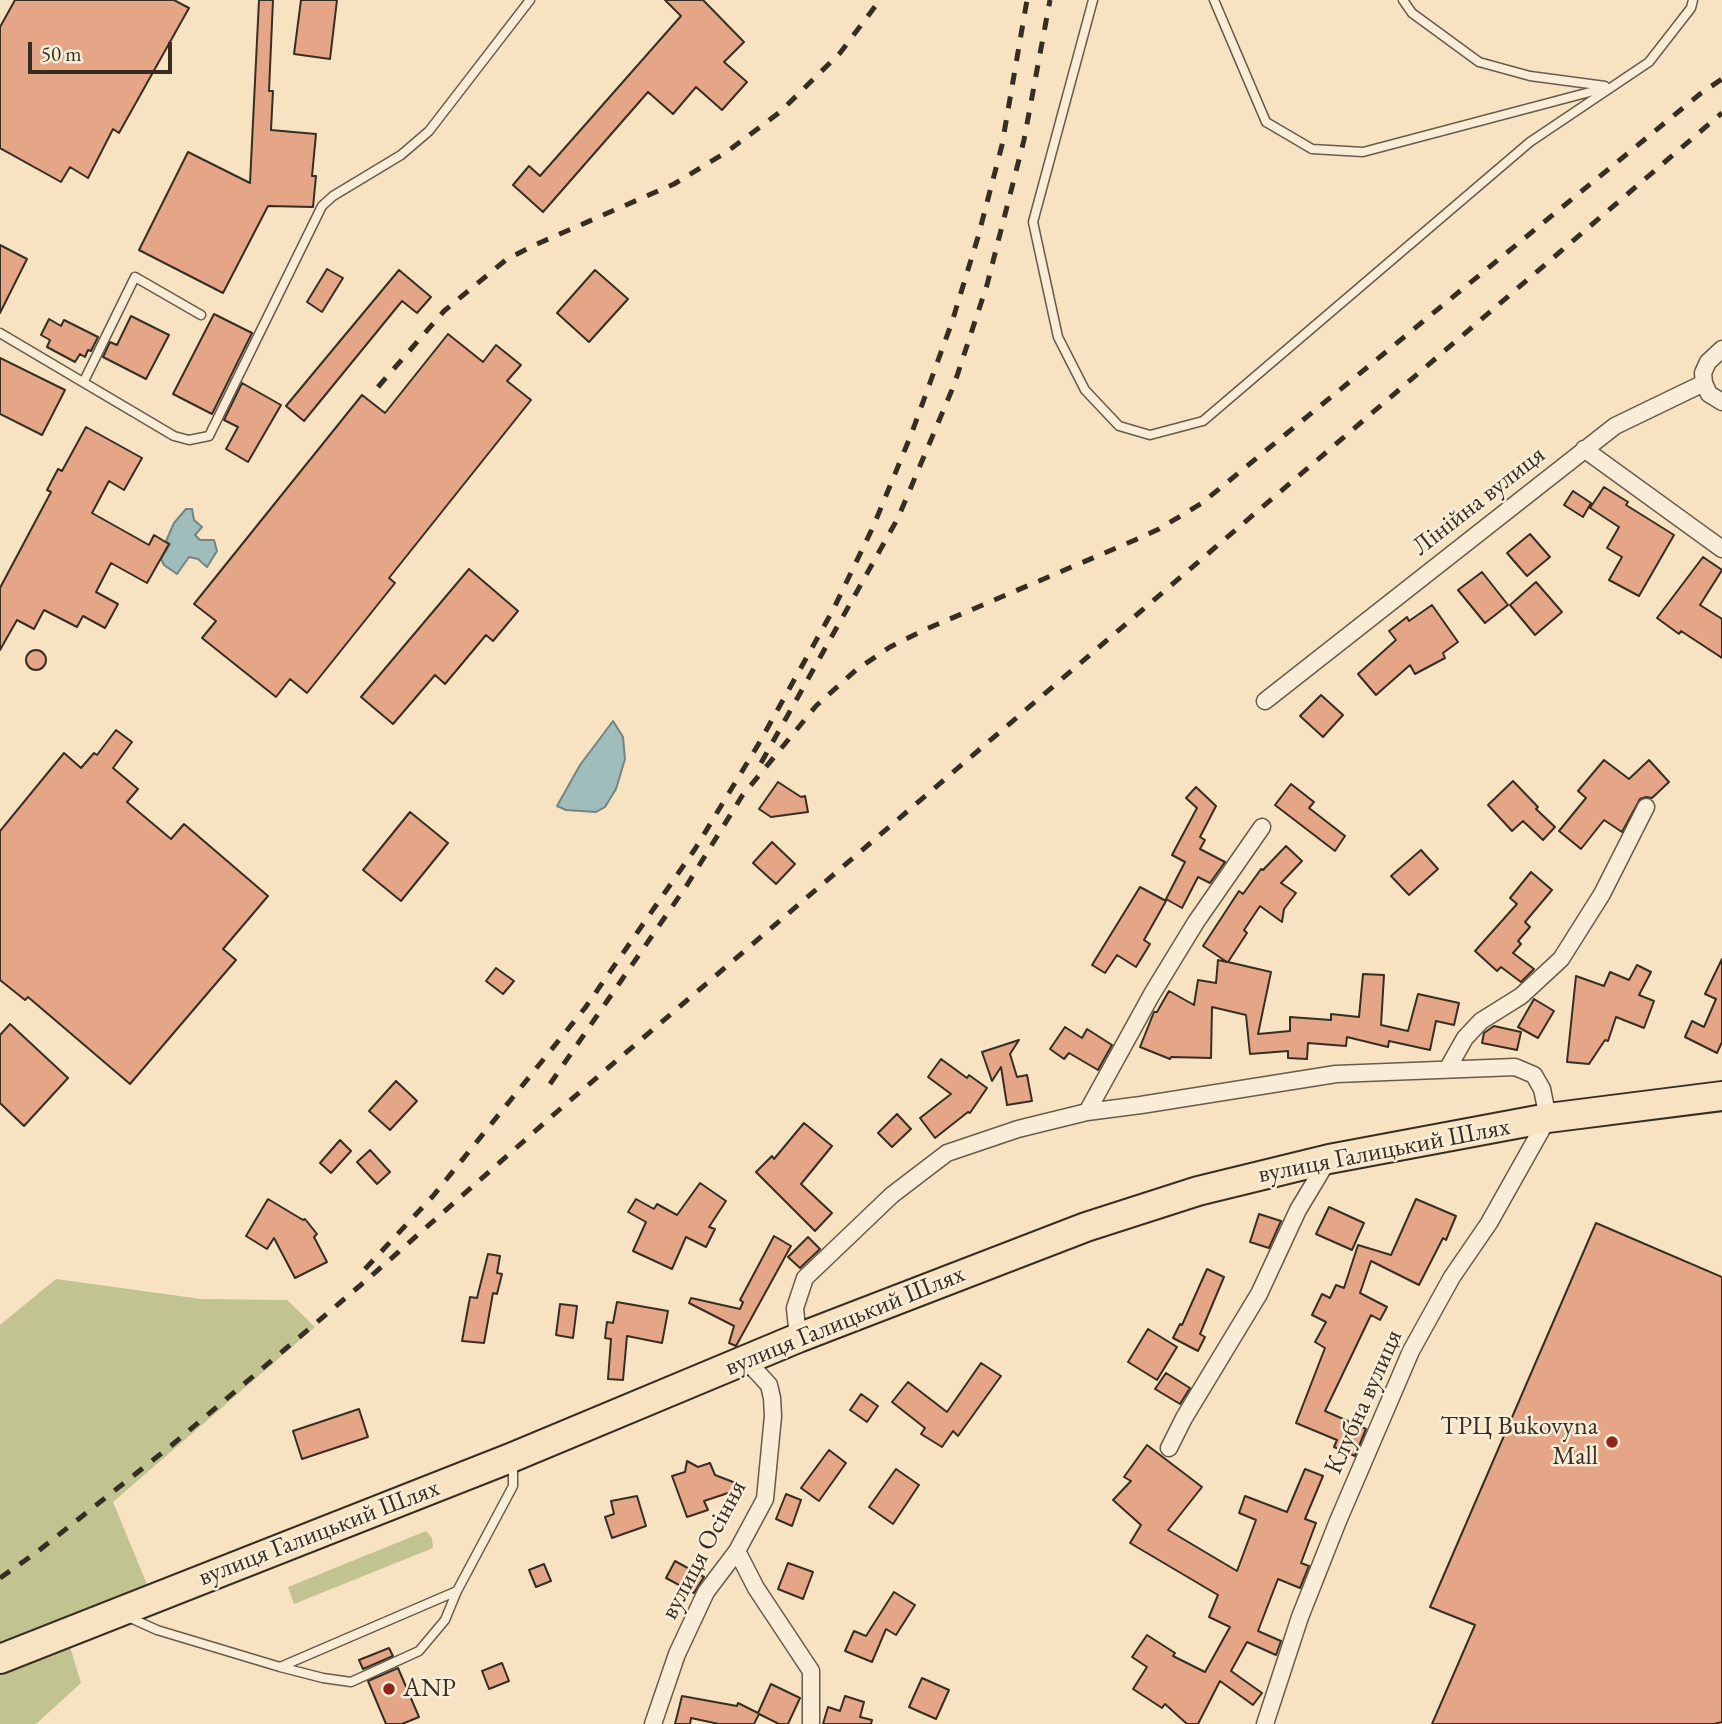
<!DOCTYPE html>
<meta charset="utf-8">
<style>
body{margin:0}
#map{position:relative;width:1722px;height:1724px;overflow:hidden;background:#f7e3c2;font-family:"EB Garamond",serif}
canvas{display:block}
.scale{position:absolute;left:28px;top:42px;width:144px;height:32px;box-sizing:border-box;border:4px solid #372e23;border-top:0;padding-left:9px;font-size:21px;line-height:24px;white-space:nowrap;color:#372e23;-webkit-text-stroke:5px #faedd7;paint-order:stroke}
</style>
<div id="map">
<canvas width="1722" height="1724"></canvas>
<div class="scale">50 m</div>
</div>
<script>
const ctx = document.querySelector('canvas').getContext('2d');
ctx.lineJoin = 'round';
function fill(path, color) { ctx.fillStyle = color; ctx.fill(path, 'evenodd'); }
const poly = rows => new Path2D(rows.map(r => 'M' + r).join(''));
function stroke(path, color, width, dash) { ctx.strokeStyle = color; ctx.lineWidth = width; ctx.lineCap = dash ? 'butt' : 'round'; ctx.setLineDash(dash || []); ctx.stroke(path); }
function label(font, color, halo, rows, align = 'center') {
  ctx.font = font + ' "EB Garamond",serif'; ctx.lineWidth = 5; ctx.setLineDash([]); ctx.textBaseline = 'middle'; ctx.strokeStyle = halo; ctx.fillStyle = color; for (const [text, x, y, turn = 0] of rows) {
    ctx.save(); ctx.translate(x, y); ctx.rotate((+turn || 0) * Math.PI / 180); ctx.textAlign = isNaN(turn) ? turn : align; if (halo) ctx.strokeText(text, 0, 0); ctx.fillText(text, 0, 0); ctx.restore();
  }
}
fill(poly([
 [56,1279,201,1299,287,1300,315,1327,113,1502,153,1599,67,1637,81,1683,36,1724,0,1724,0,1325],
 [426,1531,432,1538,433,1548,294,1604,288,1587]
]), '#c1c390');
const water = poly([
 [186,509,192,509,194,520,202,527,195,535,200,540,214,540,217,551,207,567,198,559,189,557,177,574,164,565,161,559,170,544,166,541,174,523,186,509],
 [613,721,623,737,625,759,616,789,605,807,596,812,566,810,557,806,580,765,613,721]
]);
fill(water, '#9fbdbb');
stroke(water, '#75847e', 2);
const building = poly([
 [15,0,174,0,189,8,119,133,113,129,88,178,70,167,61,182,0,148,0,27,15,0],
 [259,0,273,0,269,91,273,91,271,130,316,134,312,176,316,176,313,207,268,206,223,293,139,250,188,152,250,183,259,0],
 [301,0,337,0,330,59,294,54,301,0],
 [665,0,703,0,744,42,724,62,747,82,722,110,696,87,673,114,648,92,543,212,513,185,529,166,540,176,681,16,665,0],
 [0,245,27,259,0,313,0,245],
 [327,269,343,278,322,312,307,302,327,269],
 [399,270,431,297,417,313,402,301,304,421,286,406,399,270],
 [595,270,628,299,589,342,557,313,595,270],
 [214,314,252,333,212,414,173,394,214,314],
 [131,316,169,335,146,379,103,357,110,342,117,345,131,316],
 [49,319,61,326,64,320,98,337,91,351,88,350,85,357,80,354,75,362,47,347,50,340,41,335,49,319],
 [448,334,483,362,496,345,521,365,507,381,531,400,389,578,395,583,307,693,290,679,276,697,202,638,216,621,194,604,362,395,385,413,448,334],
 [0,358,65,390,42,435,0,414,0,358],
 [242,383,281,405,248,462,226,449,238,427,224,420,242,383],
 [86,427,142,458,124,490,109,481,92,513,149,545,154,535,169,544,147,583,111,563,96,592,118,604,105,628,83,616,77,627,44,610,34,629,17,620,0,650,0,588,51,492,47,490,58,469,62,471,86,427],
 [1604,487,1628,502,1626,505,1674,535,1639,596,1609,580,1622,557,1607,548,1619,527,1590,508,1604,487],
 [1573,491,1591,503,1583,517,1564,505,1573,491],
 [1530,534,1550,557,1527,576,1507,553,1530,534],
 [1703,557,1722,570,1700,605,1722,619,1722,658,1681,631,1679,634,1657,618,1703,557],
 [469,569,518,611,493,641,486,635,445,684,435,675,393,724,361,697,469,569],
 [1482,572,1508,605,1485,623,1458,590,1482,572],
 [1536,582,1562,612,1535,635,1510,605,1536,582],
 [1432,605,1458,642,1443,653,1445,658,1415,674,1410,665,1376,695,1358,674,1396,640,1389,631,1407,617,1409,621,1432,605],
 '26 660a10 10 0 1 1 20 0a10 10 0 1 1-20 0Z',
 [1321,695,1343,715,1323,737,1300,716,1321,695],
 [116,730,132,742,113,768,138,789,127,802,171,839,184,824,268,896,223,949,236,960,130,1084,28,997,25,1000,0,980,0,831,64,753,81,768,94,753,97,755,116,730],
 [1604,760,1629,779,1649,760,1669,782,1652,798,1646,797,1640,799,1622,832,1604,820,1581,849,1559,831,1586,798,1578,791,1604,760],
 [1513,781,1538,807,1536,809,1555,827,1543,840,1523,821,1512,831,1488,805,1513,781],
 [778,782,801,797,805,796,808,812,771,817,759,809,778,782],
 [1291,784,1314,802,1309,808,1345,836,1335,851,1275,805,1291,784],
 [1196,787,1216,806,1200,837,1205,840,1200,849,1225,862,1210,883,1198,877,1182,908,1166,899,1185,862,1172,855,1197,808,1186,798,1196,787],
 [410,812,448,843,401,901,363,870,410,812],
 [772,842,795,864,776,884,753,863,772,842],
 [1286,846,1302,861,1281,883,1296,893,1284,909,1282,922,1260,906,1244,930,1247,933,1228,962,1271,972,1258,1034,1290,1031,1290,1017,1331,1020,1331,1014,1359,1017,1363,974,1384,975,1381,1025,1408,1031,1418,994,1459,1003,1454,1025,1436,1021,1430,1050,1389,1041,1388,1047,1347,1037,1346,1046,1308,1043,1307,1059,1288,1058,1288,1051,1250,1054,1246,1015,1212,1007,1211,1058,1171,1057,1170,1059,1140,1047,1154,1012,1157,1012,1169,991,1194,1005,1198,980,1216,983,1218,960,1227,962,1203,946,1239,891,1243,894,1261,869,1263,870,1286,846],
 [1421,850,1438,869,1409,895,1391,876,1421,850],
 [1531,872,1552,890,1525,922,1530,927,1518,941,1521,944,1513,953,1534,969,1521,982,1501,967,1497,971,1475,951,1517,904,1510,898,1531,872],
 [1140,887,1166,901,1144,940,1150,944,1136,967,1117,955,1105,973,1092,965,1140,887],
 [1722,959,1722,1042,1717,1053,1685,1037,1692,1021,1704,1027,1716,999,1705,994,1722,959],
 [1637,965,1651,972,1639,995,1654,1001,1644,1028,1616,1017,1608,1041,1605,1040,1589,1064,1567,1062,1576,976,1604,986,1610,972,1629,980,1637,965],
 [496,968,514,981,503,994,486,981,496,968],
 [1534,999,1554,1011,1538,1038,1518,1027,1534,999],
 [10,1024,68,1078,24,1126,0,1103,0,1035,10,1024],
 [1494,1026,1521,1032,1517,1050,1482,1043,1484,1033,1494,1026],
 [1065,1027,1082,1038,1087,1029,1112,1045,1098,1070,1069,1053,1064,1059,1050,1049,1065,1027],
 [1019,1040,1010,1054,1017,1077,1027,1075,1032,1101,1007,1105,1001,1067,992,1081,982,1052,1019,1040],
 [941,1059,967,1078,969,1075,987,1088,970,1113,968,1112,935,1138,920,1118,951,1094,928,1077,941,1059],
 [396,1081,417,1101,390,1130,369,1111,396,1081],
 [897,1114,911,1129,892,1147,878,1133,897,1114],
 [804,1123,832,1146,801,1184,832,1213,815,1231,756,1172,772,1156,774,1159,804,1123],
 [340,1140,351,1151,331,1173,320,1163,340,1140],
 [370,1150,390,1172,377,1184,357,1162,370,1150],
 [700,1183,726,1201,709,1227,715,1229,706,1247,686,1237,672,1269,633,1251,646,1222,628,1212,636,1199,654,1209,657,1204,677,1215,700,1183],
 [268,1199,303,1220,305,1219,317,1234,314,1237,327,1262,295,1278,274,1238,267,1249,246,1236,268,1199],
 [1416,1199,1456,1216,1446,1240,1443,1238,1419,1285,1371,1261,1360,1293,1387,1307,1380,1320,1371,1315,1325,1411,1366,1429,1355,1456,1334,1447,1337,1440,1296,1423,1325,1348,1315,1342,1326,1322,1312,1315,1322,1294,1330,1298,1336,1285,1344,1288,1358,1245,1391,1255,1416,1199],
 [1329,1207,1364,1223,1352,1250,1316,1234,1329,1207],
 [1259,1214,1281,1221,1269,1248,1250,1242,1259,1214],
 [1596,1223,1722,1277,1722,1722,1714,1724,1432,1724,1475,1625,1430,1607,1596,1223],
 [774,1236,791,1246,736,1346,729,1343,734,1326,689,1303,691,1298,740,1309,743,1302,740,1300,774,1236],
 [808,1237,820,1249,800,1268,788,1257,808,1237],
 [488,1254,500,1256,497,1273,502,1274,497,1294,493,1293,484,1343,462,1341,470,1297,477,1298,488,1254],
 [1207,1269,1224,1277,1200,1334,1205,1337,1198,1351,1173,1338,1180,1324,1182,1325,1207,1269],
 [617,1302,668,1311,662,1343,627,1336,623,1380,608,1379,611,1339,605,1338,607,1322,613,1323,617,1302],
 [560,1304,577,1306,573,1338,556,1335,560,1304],
 [1148,1329,1177,1347,1157,1380,1128,1362,1148,1329],
 [981,1363,1001,1376,958,1436,953,1431,942,1447,921,1434,925,1428,892,1402,908,1382,947,1412,981,1363],
 [1166,1373,1190,1388,1180,1404,1155,1389,1166,1373],
 [861,1394,878,1406,867,1422,850,1410,861,1394],
 [359,1409,368,1437,302,1459,293,1431,359,1409],
 [1147,1445,1202,1487,1168,1530,1237,1571,1256,1520,1239,1513,1245,1496,1287,1512,1305,1469,1323,1476,1305,1519,1316,1523,1301,1563,1309,1566,1300,1588,1278,1579,1258,1631,1281,1641,1276,1655,1247,1642,1231,1671,1262,1693,1253,1705,1220,1681,1198,1724,1187,1724,1165,1704,1162,1708,1133,1689,1147,1667,1132,1657,1147,1635,1175,1653,1173,1656,1205,1672,1230,1627,1209,1617,1218,1595,1130,1543,1141,1525,1113,1500,1131,1481,1124,1477,1147,1445],
 [829,1450,846,1463,819,1501,801,1488,829,1450],
 [687,1461,698,1467,710,1463,715,1475,746,1487,704,1501,708,1510,687,1517,672,1476,685,1472,687,1461],
 [896,1469,919,1485,893,1524,869,1507,896,1469],
 [786,1494,801,1500,792,1526,776,1519,786,1494],
 [637,1496,646,1526,612,1538,605,1517,614,1514,611,1501,637,1496],
 [675,1561,704,1577,694,1593,666,1578,675,1561],
 [788,1563,813,1572,803,1599,778,1589,788,1563],
 [544,1564,551,1581,536,1587,529,1570,544,1564],
 [894,1592,915,1605,896,1635,886,1629,872,1662,845,1651,854,1631,866,1636,894,1592],
 [389,1648,393,1656,363,1669,359,1660,389,1648],
 [502,1663,509,1681,489,1689,482,1671,502,1663],
 [398,1668,419,1717,402,1724,386,1724,368,1681,398,1668],
 [922,1678,949,1690,936,1719,909,1707,922,1678],
 [771,1684,800,1698,788,1724,779,1724,759,1714,754,1724,719,1724,691,1718,690,1724,675,1724,682,1696,737,1706,738,1703,758,1713,771,1684],
 [845,1696,864,1702,860,1717,872,1720,871,1724,823,1724,828,1707,840,1711,845,1696]
]);
fill(building, '#e5a587');
stroke(building, '#372e23', 2);
const lane = poly([
 [1093,0,1033,222,1058,337,1085,390,1119,426,1150,435,1203,421,1530,142,1649,62,1691,8,1693,0],
 [1214,0,1266,122,1312,149,1363,152,1605,88],
 [1403,0,1412,13,1479,62,1530,76,1605,86],
 [0,333,174,436,189,440,209,436,322,206,333,196,401,155,429,131,530,0],
 [84,381,135,277,201,315],
 [126,1616,157,1630,280,1667,457,1591,513,1486,513,1462],
 [280,1667,323,1678,351,1682,419,1651,445,1620,457,1591]
]);
const street = poly([
 [1704,383,1709,394,1722,402],
 [1584,449,1722,549],
 [1265,701,1615,426,1704,383,1703,373,1708,362,1722,349],
 [1448,1068,1465,1038,1481,1021,1521,996,1561,959,1602,894,1646,807],
 [1087,1112,1152,994,1196,922,1262,827],
 [798,1338,795,1308,805,1278,892,1195,947,1153,1018,1129,1087,1112,1141,1105,1336,1074,1515,1067,1534,1075,1542,1089,1548,1118,1489,1223,1452,1277,1411,1351,1338,1521,1300,1617,1265,1724],
 [1169,1448,1184,1418,1259,1294,1298,1210,1328,1160],
 [737,1551,756,1588,811,1671,811,1724],
 [653,1724,677,1654,706,1592,737,1551,765,1499,773,1416,772,1398,769,1385,746,1360]
]);
const highway = poly([
 [0,1659,513,1457,798,1338,1086,1227,1198,1191,1329,1159,1548,1118,1722,1096]
]);
stroke(lane, '#675b4b', 11);
stroke(street, '#675b4b', 19);
stroke(highway, '#372e23', 32);
stroke(lane, '#faedd7', 8);
stroke(street, '#faedd7', 16);
stroke(highway, '#f7e3c2', 28);
stroke(poly([
 [378,387,444,311,507,259,537,244,674,184,728,151,780,112,840,53,880,0],
 [761,763,898,518,954,385,987,285,1024,140,1050,0],
 [550,1084,687,885,742,796,816,706,856,670,890,647,924,630,1135,540,1159,529,1202,503,1700,94,1722,79],
 [365,1269,433,1196,585,1008,695,849,758,745,833,610,873,527,911,435,952,322,978,237,1002,145,1027,0],
 [0,1578,37,1552,172,1445,369,1278,559,1110,1722,113]
]), '#372e23', 5, [12, 12]);
for (const [x, y, r, color] of [
 [1612,1442,7,"#8f2418"],
 [389,1689,7,"#8f2418"]
]) { const dot = new Path2D(); dot.arc(x, y, r, 0, 2 * Math.PI); ctx.fillStyle = color; ctx.fill(dot); stroke(dot, '#faedd7', 2.5); }
label('26px', '#372e23', '#faedd7', [
 ["Лінійна вулиця",1479,501,-38],
 ["вулиця Галицький Шлях",1384,1151,-11],
 ["вулиця Галицький Шлях",845,1321,-22],
 ["Клубна вулиця",1364,1402,-66],
 ["вулиця Галицький Шлях",319,1533,-21],
 ["вулиця Осіння",704,1550,-62]
]);
label('26px', '#372e23', '#faedd7', [
 ["ТРЦ Bukovyna",1598,1427],
 ["Mall",1598,1457],
 ["ANP",403,1689,"left"]
], 'right');
</script>
